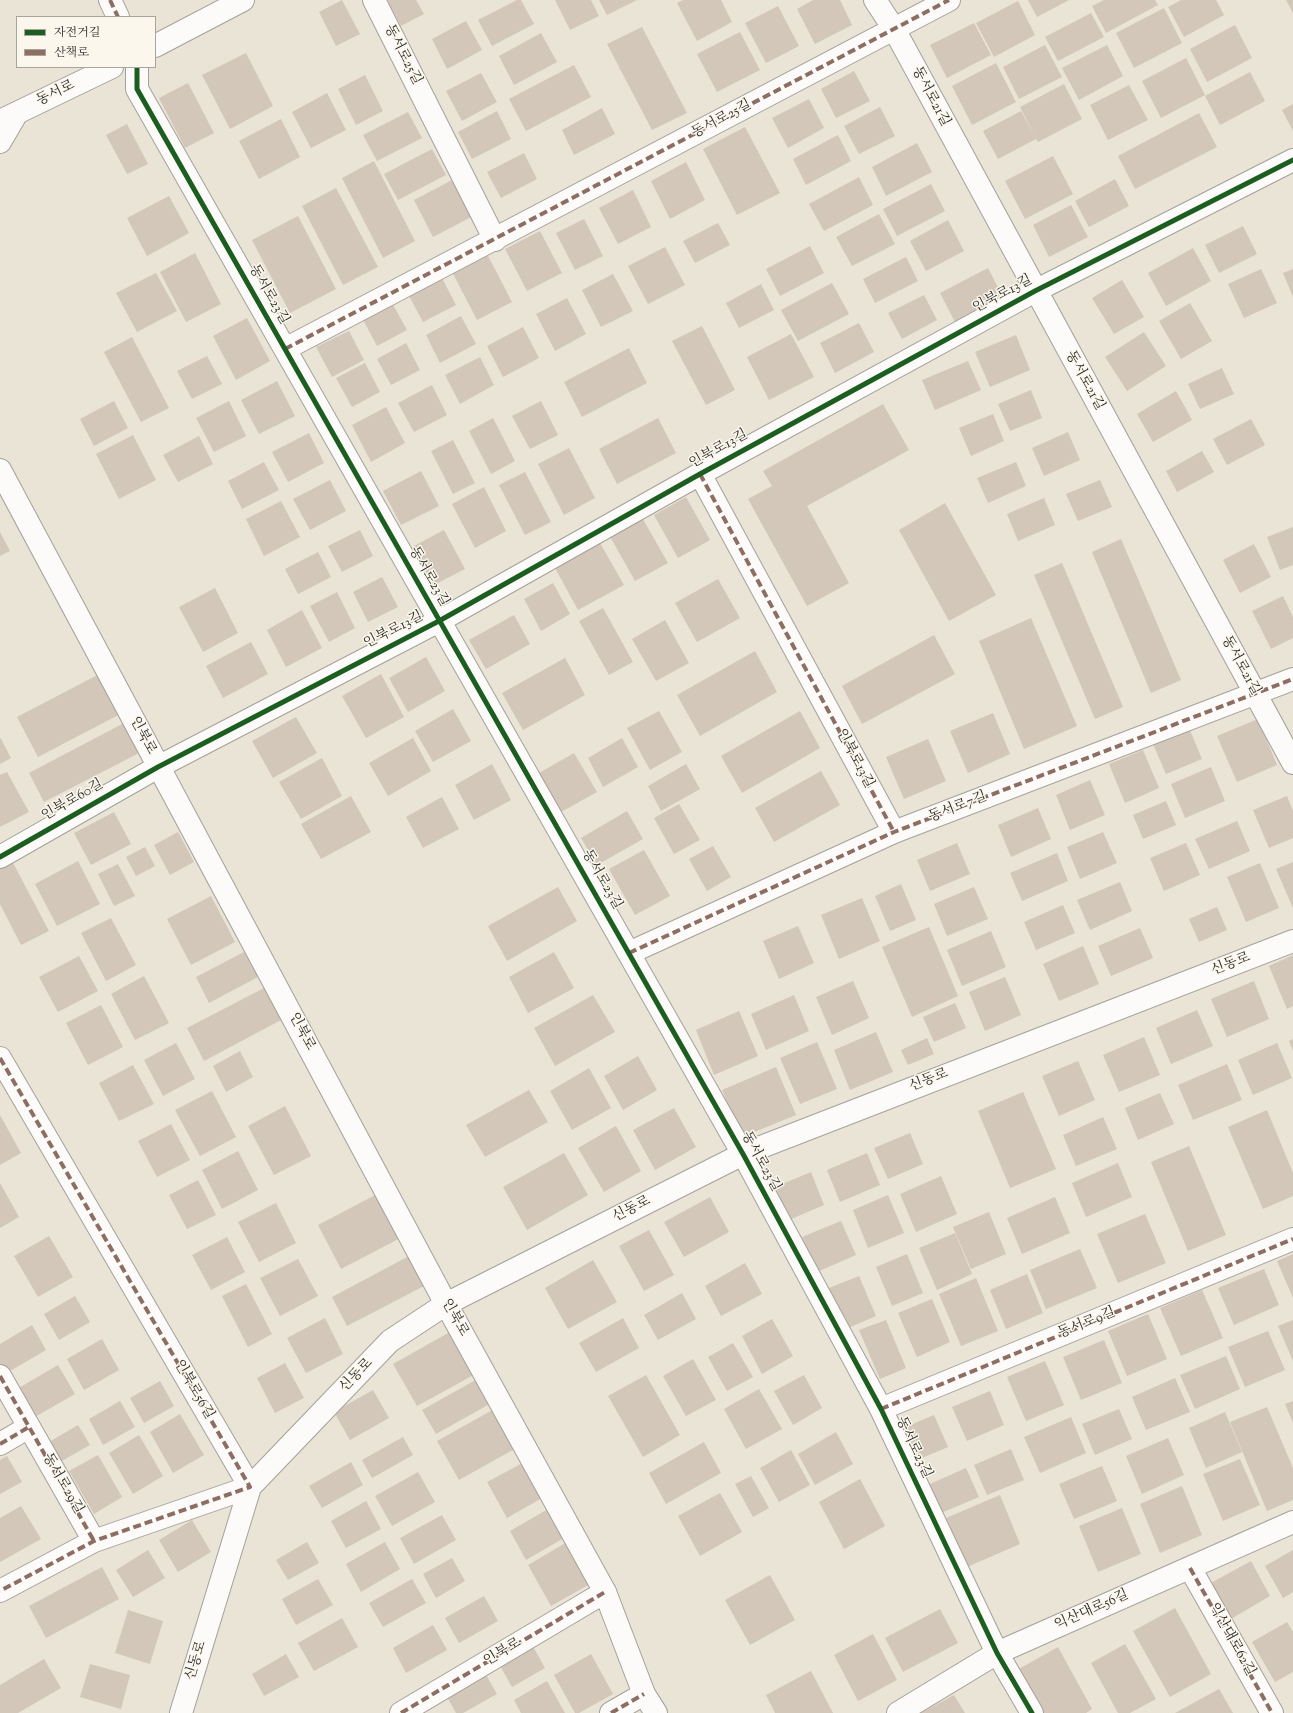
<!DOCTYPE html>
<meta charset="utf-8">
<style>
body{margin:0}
#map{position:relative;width:1293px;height:1713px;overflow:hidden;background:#e9e4d6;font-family:"Sorts Mill Goudy","Noto Serif KR",serif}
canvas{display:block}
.legend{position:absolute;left:16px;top:16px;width:140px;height:52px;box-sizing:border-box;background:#fbf7ec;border:1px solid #a8a59f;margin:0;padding:5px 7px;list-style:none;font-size:12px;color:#2b2b2b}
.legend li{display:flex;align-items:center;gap:8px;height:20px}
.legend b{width:20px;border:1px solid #a8a59f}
</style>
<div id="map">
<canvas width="1293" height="1713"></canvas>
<ul class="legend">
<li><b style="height:5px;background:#1b5e20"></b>자전거길</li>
<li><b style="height:5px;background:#8d6e63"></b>산책로</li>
</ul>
</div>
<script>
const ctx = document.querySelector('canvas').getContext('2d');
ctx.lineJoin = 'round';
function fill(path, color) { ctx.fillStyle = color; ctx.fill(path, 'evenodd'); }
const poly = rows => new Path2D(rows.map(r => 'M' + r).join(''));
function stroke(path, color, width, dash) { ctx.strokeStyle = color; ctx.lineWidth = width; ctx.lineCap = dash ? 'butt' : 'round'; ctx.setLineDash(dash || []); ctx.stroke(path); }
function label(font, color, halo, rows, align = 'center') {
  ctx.font = font + ' "Sorts Mill Goudy","Noto Serif KR",serif'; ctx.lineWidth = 3; ctx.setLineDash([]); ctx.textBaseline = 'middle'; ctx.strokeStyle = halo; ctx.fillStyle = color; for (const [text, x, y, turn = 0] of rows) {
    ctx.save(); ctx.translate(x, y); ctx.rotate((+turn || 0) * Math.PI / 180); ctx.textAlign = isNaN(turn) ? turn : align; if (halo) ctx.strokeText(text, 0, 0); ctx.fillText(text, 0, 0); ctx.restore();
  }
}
fill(poly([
 [342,0,360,34,336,46,319,12],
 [387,0,416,0,424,14,401,26],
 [517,0,521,0,534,24,492,46,478,20],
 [555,0,591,0,599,16,570,30],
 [599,0,637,0,607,15],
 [683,0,721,0,732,22,697,41,677,3],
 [813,0,840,0,852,25,815,44,797,9],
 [1028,0,1069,0,1037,17],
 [1104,0,1155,0,1158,5,1106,33,1092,6],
 [1181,0,1216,0,1224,15,1184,37,1168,7],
 [1286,0,1293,0,1293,13],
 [1018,1,1035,35,994,57,976,23],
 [778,6,799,46,766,63,745,23],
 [1164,8,1182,43,1134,68,1116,33],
 [1091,13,1104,37,1058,61,1045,37],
 [466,21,482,50,447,69,432,39],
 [974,23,991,55,947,78,930,45],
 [1235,25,1252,58,1207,82,1190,49],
 [642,27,687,113,652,130,607,44],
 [740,32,760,70,717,92,697,54],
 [541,33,557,62,514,85,499,56],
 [1045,45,1062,77,1019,99,1003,67],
 [1107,45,1123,76,1079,100,1062,68],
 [246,53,273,106,230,129,202,75],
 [1186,58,1205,95,1161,118,1142,81],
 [996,63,1016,102,972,125,952,86],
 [574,65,591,97,526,131,509,99],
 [854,71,870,101,836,118,821,89],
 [1250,72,1265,101,1220,125,1205,96],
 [481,73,497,102,462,121,446,91],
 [365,75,383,111,356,125,338,89],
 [188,83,214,133,185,148,159,98],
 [1064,84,1082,119,1038,142,1036,139,998,159,983,131,1021,111,1035,136,1020,107],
 [1129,85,1148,120,1108,140,1090,105],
 [327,93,346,130,311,148,292,112],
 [809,99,824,128,788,148,772,118],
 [1293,104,1293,131,1282,110],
 [880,107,895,136,859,154,844,126],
 [602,108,615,134,574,155,562,130],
 [497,111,511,139,472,159,458,132],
 [408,112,422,138,377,161,363,135],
 [1199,113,1217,147,1135,189,1118,156],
 [281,119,300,157,259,179,239,141],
 [127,124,148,164,127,174,106,135],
 [745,127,780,193,737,215,703,149],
 [838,135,851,161,806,185,793,159],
 [917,143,932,172,886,196,872,167],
 [432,149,446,175,398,200,384,174],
 [524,153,537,179,501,198,487,172],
 [1053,156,1073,194,1025,219,1005,181],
 [374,161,415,241,383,258,342,178],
 [686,162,705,200,670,219,651,181],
 [859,177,873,205,824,231,809,204],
 [456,178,475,215,433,237,414,200],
 [1115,179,1129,206,1089,227,1075,201],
 [931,184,945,211,897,236,883,209],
 [336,188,378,267,343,285,302,206],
 [633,190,651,227,618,244,599,208],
 [169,196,189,233,147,256,127,218],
 [1071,205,1088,237,1049,257,1033,225],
 [879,214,895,244,852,266,836,237],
 [298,216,336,289,290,313,252,240],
 [584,219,603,256,575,270,556,233],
 [948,220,964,251,926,271,910,241],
 [718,223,730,245,695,263,683,241],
 [1243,226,1257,254,1219,273,1205,245],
 [540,231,562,273,527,291,505,249],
 [810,246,824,273,780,296,766,269],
 [665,247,685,285,648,304,628,266],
 [484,248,512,302,477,320,449,266],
 [1193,248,1211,281,1166,306,1148,273],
 [195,253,221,304,186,322,160,272],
 [906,257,918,281,875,303,863,279],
 [988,268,1004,299,956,324,940,293],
 [1261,269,1277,303,1244,318,1228,284],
 [1293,269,1293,297,1283,273],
 [156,273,177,311,137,332,116,293],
 [440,274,456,305,423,322,407,292],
 [613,274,633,311,601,327,582,290],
 [1122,280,1144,317,1114,334,1092,298],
 [832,283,849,314,798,341,781,310],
 [761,284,774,310,739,328,726,303],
 [924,295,937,320,902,339,888,313],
 [567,298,586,334,555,351,536,314],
 [391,301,407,330,377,346,361,316],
 [1190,303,1212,341,1181,359,1159,321],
 [461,316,476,344,440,363,426,335],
 [247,318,270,361,236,380,213,336],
 [859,323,874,352,835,373,820,343],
 [702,326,735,390,706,405,672,341],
 [523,327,539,358,503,377,487,346],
 [349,331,364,360,332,377,316,347],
 [1144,332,1166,366,1127,391,1105,357],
 [791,334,814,377,769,400,747,357],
 [1016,335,1030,370,990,387,975,352],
 [132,337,169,408,141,422,104,352],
 [406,343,420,370,391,385,377,359],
 [629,348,647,383,582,417,564,382],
 [207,356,222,384,192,399,177,371],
 [480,357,494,385,460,404,445,375],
 [968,361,981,390,935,410,922,380],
 [365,363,380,392,352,407,336,378],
 [1222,368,1234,394,1200,409,1188,384],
 [277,381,295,416,259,434,241,400],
 [432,385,447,415,414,432,398,403],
 [1031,390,1042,418,1010,431,998,404],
 [1176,391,1192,420,1153,442,1137,414],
 [114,401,128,428,94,446,80,419],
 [229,401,246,436,214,452,196,418],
 [541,401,558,435,530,449,512,416],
 [883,404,909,450,807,506,849,583,807,606,748,499,772,486,763,471],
 [386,407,405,443,371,462,352,425],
 [993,414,1004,441,971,456,959,428],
 [493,418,515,461,491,474,469,431],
 [658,418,676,453,617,484,599,449],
 [1251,419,1265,445,1227,465,1213,439],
 [1068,432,1080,460,1044,476,1032,448],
 [309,433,324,463,288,482,272,452],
 [133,435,156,480,119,499,96,454],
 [199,436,213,464,178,482,163,455],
 [453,440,475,483,453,494,431,451],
 [569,448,595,498,564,515,538,464],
 [1202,451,1214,472,1177,492,1166,471],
 [264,462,279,490,242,509,228,481],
 [1016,462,1026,486,988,503,977,478],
 [421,471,439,506,401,525,383,491],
 [525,472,551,522,525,535,499,485],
 [330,480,346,511,310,530,293,499],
 [1100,480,1112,507,1078,521,1066,494],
 [484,487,506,531,475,548,452,504],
 [686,497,710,540,678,558,654,515],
 [1044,498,1055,525,1018,541,1007,514],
 [281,501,300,537,264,556,246,519],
 [945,503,996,595,949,621,899,530],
 [640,514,668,563,635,581,608,533],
 [1293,527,1293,565,1280,570,1267,537],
 [360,530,373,556,342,572,328,546],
 [444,530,465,569,430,587,410,548],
 [0,532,10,551,0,556],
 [1121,539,1181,680,1151,693,1092,552],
 [600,543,624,585,578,610,555,568],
 [1254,544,1271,577,1240,593,1223,560],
 [318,552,331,577,298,594,285,569],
 [1062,563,1123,707,1095,719,1034,575],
 [382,577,398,607,368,622,353,592],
 [718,579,740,618,697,642,675,603],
 [553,583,570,614,541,631,524,599],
 [215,588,238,633,203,652,179,607],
 [337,592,355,628,329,642,310,606],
 [1283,596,1293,617,1293,638,1271,649,1252,611],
 [603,608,633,662,609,675,579,621],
 [302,610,322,648,286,667,267,630],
 [514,615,530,644,486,669,469,640],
 [1031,618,1077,726,1024,749,979,641],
 [665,620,689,663,656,681,632,639],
 [934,635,955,674,862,724,842,686],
 [251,642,268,674,223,698,206,666],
 [755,651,777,692,700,736,677,695],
 [426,657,445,691,408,712,389,678],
 [565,658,585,695,523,730,502,693],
 [107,670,128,710,38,757,17,717],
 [381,674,404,717,366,738,342,696],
 [453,709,471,741,433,762,415,731],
 [659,711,682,752,650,770,627,728],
 [800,711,820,748,742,793,721,756],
 [993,713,1010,754,968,773,950,731],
 [296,717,317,753,273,778,252,741],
 [1258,719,1277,765,1237,782,1217,736],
 [124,723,139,753,44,802,29,773],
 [1189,728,1202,759,1166,774,1153,744],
 [0,737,11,758,0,764],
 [413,738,431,771,388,796,369,763],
 [622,738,638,767,603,787,588,758],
 [928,739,946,781,904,799,886,757],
 [1143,750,1159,788,1125,803,1109,764],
 [574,753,597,792,561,812,539,773],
 [322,758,342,796,301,819,279,782],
 [492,764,511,800,474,820,455,785],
 [686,764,700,789,661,811,648,786],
 [1211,767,1225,801,1185,818,1171,784],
 [821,771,840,805,774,842,755,808],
 [7,772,29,812,0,827,0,775],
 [1090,780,1105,815,1070,830,1056,795],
 [351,796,371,832,321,859,301,824],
 [1287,796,1293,811,1293,838,1269,848,1253,810],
 [442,797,459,829,423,848,406,817],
 [1166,801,1176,825,1143,839,1133,815],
 [679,804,700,840,674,854,654,818],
 [1038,808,1051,839,1011,857,998,825],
 [627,811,643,839,597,865,581,838],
 [114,812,131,844,91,865,74,833],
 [1237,821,1250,851,1209,869,1195,839],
 [178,832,194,862,170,875,154,845],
 [1103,832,1117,863,1080,879,1067,847],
 [957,843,970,874,930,891,917,860],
 [1186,843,1200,875,1164,891,1150,858],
 [713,846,731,877,707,891,689,859],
 [145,847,155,866,136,876,126,857],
 [644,850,670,896,635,915,609,869],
 [1057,853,1068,881,1022,901,1010,873],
 [12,861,49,931,21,945,0,904,0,867],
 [78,861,100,904,57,926,35,884],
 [1293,862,1293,908,1276,869],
 [1260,863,1279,908,1246,922,1227,877],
 [118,864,135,896,114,906,98,874],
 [1120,882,1132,911,1090,930,1077,900],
 [901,884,916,920,890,931,875,896],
 [558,887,577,921,507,961,488,926],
 [974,887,988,919,947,936,934,904],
 [211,896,235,942,191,965,167,919],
 [862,898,880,941,839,959,821,915],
 [1063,905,1075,933,1036,950,1024,922],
 [1217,907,1227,930,1199,942,1189,919],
 [111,918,136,965,106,981,81,933],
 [798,926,814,963,779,979,763,941],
 [929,927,958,996,912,1017,882,947],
 [1140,928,1153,958,1111,976,1098,946],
 [991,931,1006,967,962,986,947,950],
 [1083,946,1099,984,1059,1001,1043,964],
 [244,952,258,977,209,1003,196,977],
 [554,952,574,988,528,1013,509,977],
 [1293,955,1293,1006,1287,1009,1269,966],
 [79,956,98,991,58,1012,39,977],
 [144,976,169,1023,135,1040,111,994],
 [1005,977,1021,1015,985,1031,969,992],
 [853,981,869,1018,832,1035,816,997],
 [1254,981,1269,1019,1227,1037,1211,999],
 [264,988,281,1020,204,1061,187,1028],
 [593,995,615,1032,555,1066,534,1028],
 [794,995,809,1031,766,1050,751,1014],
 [955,1003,966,1028,934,1042,923,1017],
 [101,1005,123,1047,88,1065,66,1023],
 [1197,1010,1213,1046,1171,1064,1156,1028],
 [739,1011,758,1056,714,1075,696,1030],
 [876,1032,893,1072,850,1090,834,1050],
 [1144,1037,1160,1075,1119,1092,1103,1055],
 [927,1038,934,1054,908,1065,901,1050],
 [1293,1039,1293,1051,1289,1041],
 [817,1042,837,1089,800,1104,780,1058],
 [176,1043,195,1079,163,1096,144,1060],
 [1277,1043,1292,1078,1253,1095,1238,1060],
 [240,1051,253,1077,226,1092,213,1066],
 [638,1056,657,1090,623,1110,604,1076],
 [1078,1061,1095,1100,1059,1116,1042,1076],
 [1227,1064,1242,1100,1193,1120,1178,1085],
 [133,1065,154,1104,119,1121,99,1083],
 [776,1067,796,1115,742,1137,722,1090],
 [589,1068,611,1108,572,1130,550,1091],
 [529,1090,548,1122,485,1157,466,1125],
 [212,1091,236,1137,200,1156,175,1110],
 [1023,1092,1056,1169,1010,1188,978,1111],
 [1160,1093,1174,1124,1138,1140,1125,1108],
 [285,1106,311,1156,274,1175,248,1126],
 [674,1108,696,1147,655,1170,633,1130],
 [1267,1110,1293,1173,1293,1196,1263,1209,1228,1127],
 [0,1115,21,1153,0,1165],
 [1103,1117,1117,1149,1076,1166,1063,1135],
 [171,1124,190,1160,157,1177,138,1141],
 [616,1126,641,1171,604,1192,578,1148],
 [910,1133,923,1164,888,1179,874,1148],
 [1189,1146,1226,1235,1188,1251,1151,1162],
 [238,1151,258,1190,222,1209,202,1170],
 [564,1153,588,1195,527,1230,503,1187],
 [867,1153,880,1185,840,1202,827,1170],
 [1118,1163,1132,1197,1086,1217,1072,1183],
 [811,1172,824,1205,789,1220,775,1187],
 [941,1176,957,1214,916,1232,900,1194],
 [198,1180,216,1215,187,1229,169,1195],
 [0,1183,19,1217,0,1228],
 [383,1191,406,1235,341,1269,318,1225],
 [888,1195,904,1233,868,1248,853,1210],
 [710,1197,729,1232,684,1257,664,1222],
 [1055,1197,1070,1233,1022,1254,1007,1218],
 [276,1203,296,1243,259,1262,238,1222],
 [989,1212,1006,1254,971,1269,953,1227],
 [1145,1214,1166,1263,1118,1283,1097,1234],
 [841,1221,856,1255,817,1272,802,1237],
 [649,1230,674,1275,644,1291,619,1246],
 [955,1233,972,1274,937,1290,919,1248],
 [49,1236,73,1277,38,1297,14,1256],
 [227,1237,245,1272,211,1290,192,1255],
 [1080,1249,1097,1288,1046,1309,1030,1270],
 [907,1254,923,1293,892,1306,876,1267],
 [1293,1254,1293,1298,1277,1261],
 [411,1255,426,1285,347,1326,332,1297],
 [298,1259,318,1296,280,1316,260,1278],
 [593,1260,617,1302,568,1329,545,1288],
 [745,1263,762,1294,721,1316,705,1286],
 [1264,1269,1279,1305,1234,1325,1218,1288],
 [1027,1274,1043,1313,1006,1329,990,1290],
 [859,1276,876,1316,846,1329,829,1288],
 [976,1278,998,1331,961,1346,939,1294],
 [246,1284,272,1334,248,1347,222,1296],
 [1202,1290,1223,1338,1181,1356,1160,1308],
 [682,1293,696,1319,658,1340,644,1315],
 [75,1296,90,1322,59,1340,44,1314],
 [932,1299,950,1342,917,1357,898,1313],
 [1148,1314,1167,1359,1127,1376,1108,1331],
 [325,1318,343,1354,306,1373,287,1338],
 [623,1318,639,1348,596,1372,579,1343],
 [772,1319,793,1356,762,1374,742,1336],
 [886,1320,906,1368,880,1379,859,1330],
 [1293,1320,1293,1361,1278,1326],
 [32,1325,46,1350,5,1374,0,1366,0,1344],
 [457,1328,481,1371,417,1406,393,1364],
 [1268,1331,1285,1370,1245,1387,1228,1347],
 [102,1339,119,1370,84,1390,67,1359],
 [1104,1340,1122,1383,1081,1400,1063,1357],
 [733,1343,753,1377,727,1391,708,1357],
 [1226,1356,1240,1389,1195,1409,1180,1375],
 [693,1359,716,1400,686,1416,663,1376],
 [1045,1361,1064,1405,1026,1421,1007,1377],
 [285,1363,304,1398,275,1413,257,1378],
 [58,1365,75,1394,33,1418,17,1389],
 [646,1375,680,1435,643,1457,608,1396],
 [804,1375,822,1408,793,1425,774,1391],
 [481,1377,495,1401,436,1434,422,1410],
 [1175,1378,1190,1412,1146,1430,1132,1397],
 [160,1381,174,1406,144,1423,130,1398],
 [759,1389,782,1429,746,1449,724,1409],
 [373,1390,389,1418,350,1440,334,1412],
 [990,1391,1004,1425,967,1441,952,1407],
 [120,1401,135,1427,103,1445,89,1419],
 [1293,1401,1293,1423,1285,1404],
 [1267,1407,1293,1468,1293,1500,1267,1511,1230,1422],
 [496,1408,518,1447,459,1480,437,1441],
 [1119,1409,1132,1439,1095,1455,1082,1424],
 [1225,1412,1242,1452,1206,1468,1189,1428],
 [180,1414,204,1455,173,1473,150,1432],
 [934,1415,948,1447,915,1461,901,1429],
 [1071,1417,1086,1453,1040,1473,1024,1437],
 [78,1425,90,1445,60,1462,49,1442],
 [836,1432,853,1464,815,1485,798,1454],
 [139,1435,163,1476,133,1494,109,1453],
 [403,1437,413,1455,372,1478,362,1460],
 [1168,1438,1184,1475,1142,1494,1126,1456],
 [704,1442,721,1473,666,1504,649,1473],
 [1011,1449,1024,1480,987,1495,974,1465],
 [791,1450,810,1485,779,1502,760,1468],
 [98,1455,122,1497,94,1514,69,1471],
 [7,1456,22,1482,0,1494,0,1460],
 [530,1459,549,1494,507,1518,487,1482],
 [1240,1459,1260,1505,1223,1521,1203,1474],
 [351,1462,363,1485,322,1508,309,1486],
 [1102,1466,1117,1501,1074,1519,1059,1484],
 [966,1468,979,1497,934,1516,923,1487],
 [418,1472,435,1502,392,1526,375,1496],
 [751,1476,769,1508,753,1517,735,1484],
 [860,1479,885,1526,844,1549,819,1502],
 [1182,1486,1202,1535,1160,1553,1140,1504],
 [720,1493,742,1532,700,1556,678,1516],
 [1000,1495,1020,1544,967,1567,946,1518],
 [366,1501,381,1529,346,1548,331,1521],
 [555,1505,571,1534,526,1560,510,1531],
 [21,1506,41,1539,0,1562,0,1518],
 [1122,1508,1141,1554,1098,1572,1079,1526],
 [442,1515,456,1540,414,1564,400,1538],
 [192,1520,211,1552,178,1572,159,1540],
 [574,1538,597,1580,551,1606,528,1565],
 [307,1542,319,1563,288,1580,276,1560],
 [385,1542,400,1569,361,1592,346,1564],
 [148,1550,165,1578,133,1597,116,1570],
 [1293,1550,1293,1592,1283,1598,1265,1566],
 [452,1558,465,1581,436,1598,423,1574],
 [1251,1561,1270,1596,1231,1619,1211,1583],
 [102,1567,119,1599,46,1638,29,1606],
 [770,1575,795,1620,750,1645,725,1600],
 [318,1579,333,1605,296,1625,282,1599],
 [412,1579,426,1603,383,1627,369,1603],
 [484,1596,498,1621,459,1643,445,1618],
 [1175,1608,1211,1674,1170,1697,1133,1631],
 [940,1609,958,1643,903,1672,885,1638],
 [128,1610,163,1621,150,1664,115,1653],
 [342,1618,358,1647,314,1671,298,1643],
 [1287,1622,1293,1632,1293,1672,1275,1682,1252,1642],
 [433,1625,447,1650,406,1673,393,1648],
 [873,1634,897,1680,858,1701,834,1655],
 [531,1643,545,1668,512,1687,498,1662],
 [1125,1644,1156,1699,1130,1713,1118,1713,1091,1663],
 [1058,1647,1092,1709,1086,1713,1041,1713,1017,1670],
 [286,1654,299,1677,264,1696,252,1674],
 [591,1654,613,1694,579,1713,575,1713,554,1675],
 [44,1659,61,1688,18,1713,0,1713,0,1685],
 [90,1664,130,1675,121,1709,80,1697],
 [811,1671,833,1713,775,1713,766,1695],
 [485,1673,497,1694,463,1713,456,1713,446,1695],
 [547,1681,565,1713,521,1713,514,1700],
 [1219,1689,1233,1713,1175,1713],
 [954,1695,965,1713,921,1713]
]), '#d2c7b8');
const minor = poly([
 [110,0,118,17],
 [374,0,495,240],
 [875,0,894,29,1293,763],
 [137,67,137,89,743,1154,881,1409,997,1653,1032,1713],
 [285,349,949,0],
 [700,474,894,832],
 [0,857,158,767,439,621,700,474,1035,291,1293,160],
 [629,953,894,832,1293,679],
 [0,1058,250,1487,94,1541,0,1591],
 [0,1376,94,1541],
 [881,1409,1293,1239],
 [0,1444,29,1427],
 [1190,1568,1272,1713],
 [181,1713,250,1487,390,1341,446,1304,743,1154,1293,941],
 [401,1713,605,1592],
 [611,1713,644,1694],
 [898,1713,997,1653,1293,1522]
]);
const tertiary = poly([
 [155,46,243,0],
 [0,121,112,67],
 [0,142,17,113],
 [0,470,446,1304,605,1592,644,1694,656,1713]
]);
stroke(minor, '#a4a19a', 24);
stroke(tertiary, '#a4a19a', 24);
stroke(minor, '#fcfbf9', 22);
stroke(tertiary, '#fcfbf9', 22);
stroke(poly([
 [110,0,118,17],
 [285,349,949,0],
 [700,474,894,832],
 [629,953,894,832,1293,679],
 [0,1058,250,1487,94,1541,0,1591],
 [0,1376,94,1541],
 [881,1409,1293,1239],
 [0,1444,29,1427],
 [1190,1568,1272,1713],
 [401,1713,605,1592],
 [611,1713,644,1694]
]), '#8d6e63', 4, [8, 4]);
stroke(poly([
 [137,67,137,89,743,1154,881,1409,997,1653,1032,1713],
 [0,857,158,767,439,621,700,474,1035,291,1293,160]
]), '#1b5e20', 5);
label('14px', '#2b2b2b', '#fbf7ec', [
 ["동서로25길",402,55,63],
 ["동서로",56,94,-26],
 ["동서로21길",930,97,62],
 ["동서로25길",722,120,-28],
 ["동서로23길",268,295,60],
 ["인북로13길",1003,295,-28],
 ["동서로21길",1084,381,61],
 ["인북로13길",719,450,-29],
 ["동서로23길",428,577,60],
 ["인북로13길",394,631,-27],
 ["동서로21길",1240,666,61],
 ["인북로",142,736,62],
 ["인북로13길",854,759,62],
 ["인북로60길",73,801,-30],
 ["동서로7길",958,808,-21],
 ["동서로23길",601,880,60],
 ["신동로",1231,965,-21],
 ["인북로",301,1032,62],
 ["신동로",929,1081,-21],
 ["동서로23길",760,1162,61],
 ["신동로",632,1210,-27],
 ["인북로",454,1318,61],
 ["동서로9길",1087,1324,-22],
 ["신동로",357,1376,-46],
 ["인북로56길",193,1390,60],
 ["동서로23길",913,1448,65],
 ["동서로29길",62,1484,60],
 ["익산대로56길",1092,1611,-24],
 ["익산대로62길",1231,1640,61],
 ["인북로",503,1653,-31],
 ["신동로",197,1661,-73]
]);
</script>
